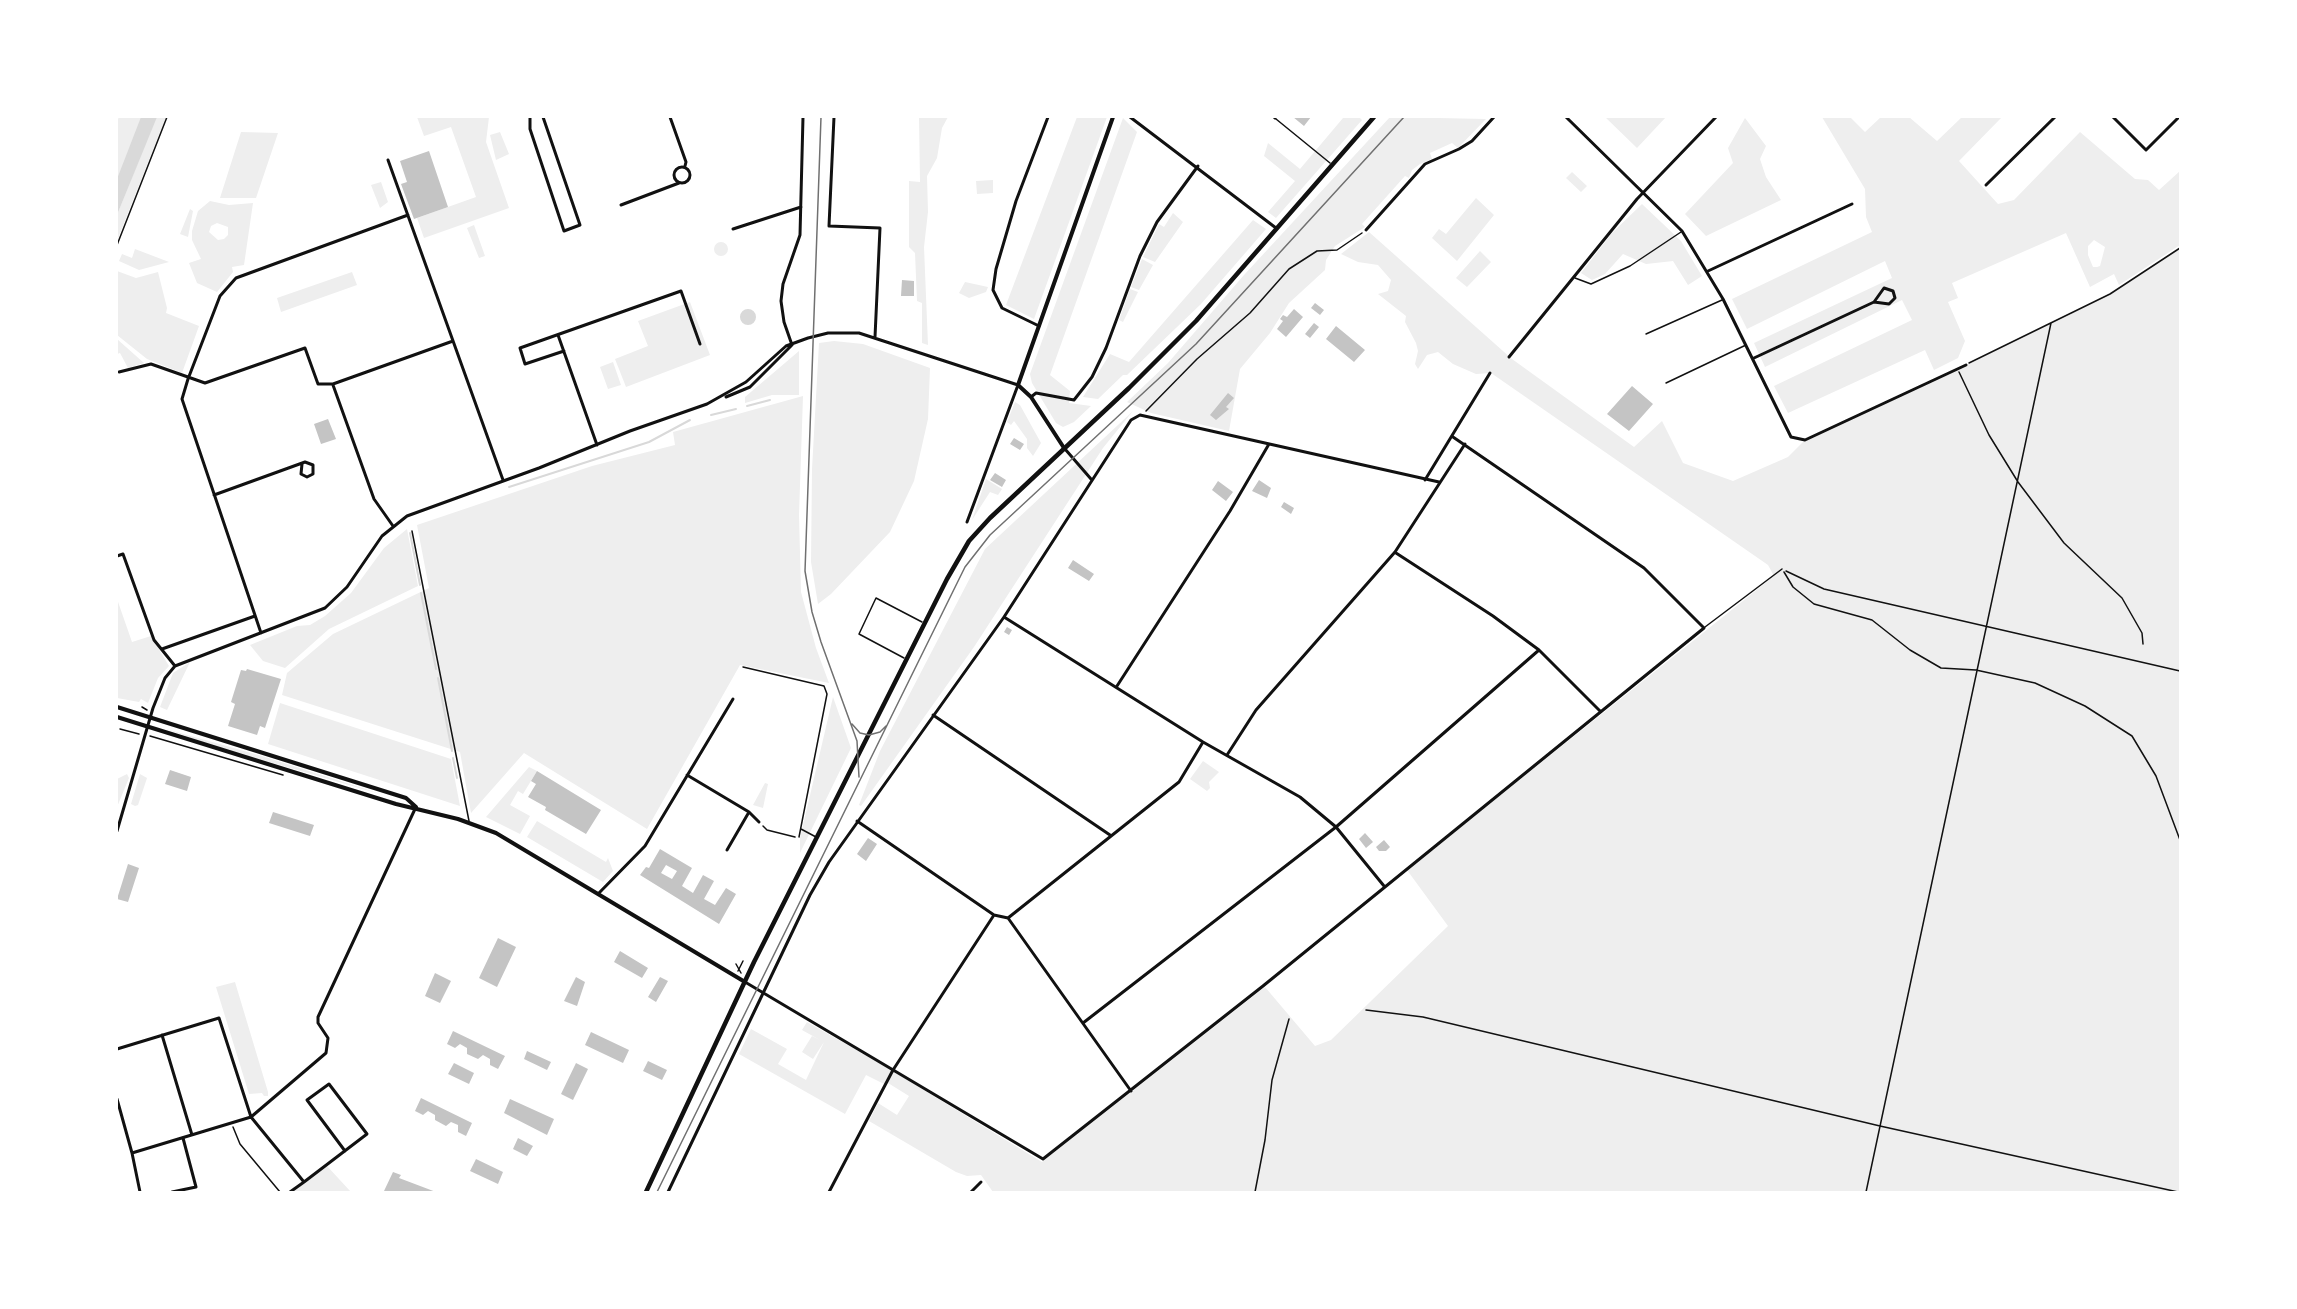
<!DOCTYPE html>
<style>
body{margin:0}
#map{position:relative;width:2297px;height:1309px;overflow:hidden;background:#fff;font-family:"Fira Sans Condensed",sans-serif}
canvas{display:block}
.frame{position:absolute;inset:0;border:118px solid #fff;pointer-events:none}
</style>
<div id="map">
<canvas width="2297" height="1309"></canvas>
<div class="frame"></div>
</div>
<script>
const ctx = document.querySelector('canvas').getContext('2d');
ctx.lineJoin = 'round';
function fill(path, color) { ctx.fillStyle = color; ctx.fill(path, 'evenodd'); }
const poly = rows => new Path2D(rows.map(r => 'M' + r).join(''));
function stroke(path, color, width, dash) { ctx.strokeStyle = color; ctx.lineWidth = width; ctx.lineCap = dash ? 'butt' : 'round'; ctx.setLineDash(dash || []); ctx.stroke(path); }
fill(poly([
 [119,117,143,117,117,182,117,121],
 [156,117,166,117,117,241,117,215],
 [417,117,489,117,486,142,509,208,424,238,417,218,476,197,451,127,424,136],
 [919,117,948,117,942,128,937,158,927,176,928,212,924,247,928,345,922,343,922,303,917,301,915,253,909,247,909,181,920,182],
 [1077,117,1107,117,1034,319,1006,305],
 [1359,117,1362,120,1276,218,1268,212,1295,181,1264,156,1268,143,1300,169,1343,118],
 [1390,117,1486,119,1458,148,1452,143,1430,153,1432,159,1420,164,1412,170,1409,178,1405,176,1362,224,1365,227,1335,246,1326,260,1325,270,1289,303,1270,333,1240,369,1229,431,1151,413,1127,402,1168,363,1244,275],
 [1605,117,1666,117,1637,148],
 [1822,117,1850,117,1865,132,1881,117,1909,117,1937,141,1962,117,2002,117,1959,161,1998,204,2014,200,2080,132,2135,179,2148,180,2159,190,2180,171,2180,245,2119,285,2114,274,2090,287,2066,233,1952,283,1958,298,1948,302,1965,341,1958,358,1934,370,1925,350,1788,413,1774,386,1912,320,1902,300,1765,367,1754,343,1892,278,1885,261,1747,329,1732,299,1872,232,1866,217,1865,189],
 [2094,240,2105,247,2100,266,2097,267,2093,267,2088,255,2088,246],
 [1123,118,1137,132,1050,375,1070,391,1069,403,1091,406,1074,422,1063,427,1056,423,1032,383,1030,374],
 [1745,118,1766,146,1760,159,1766,177,1781,200,1706,236,1685,214,1733,163,1728,148],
 [241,132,278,133,256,198,220,198],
 [500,132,509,154,496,160,490,135],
 [1572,172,1587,186,1581,192,1566,178],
 [993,180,993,193,977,194,976,181],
 [381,182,388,202,380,208,371,185],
 [1476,198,1494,215,1457,261,1432,238,1439,229,1446,234],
 [210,201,229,205,253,203,244,265,232,267,233,272,217,292,197,283,189,263,201,259,192,240,192,231,198,211],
 [217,223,228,227,228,235,224,239,218,240,209,232,211,226],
 [1642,204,1681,241,1702,276,1688,285,1673,261,1646,264,1623,254,1605,274,1592,280,1581,273,1612,233],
 [190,209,193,211,188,237,180,234],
 [1173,213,1183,222,1155,262,1143,257,1159,224,1164,227],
 [1253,220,1266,229,1201,304,1127,375,1123,375,1098,399,1083,397,1110,354,1129,362],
 [474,225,485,256,479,258,467,228],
 [1369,232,1512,359,1634,447,1662,421,1683,463,1733,481,1788,457,1805,440,1966,365,2110,294,2180,248,2180,1192,993,1192,981,1175,967,1176,956,1172,869,1121,878,1103,897,1115,909,1096,888,1083,894,1072,1042,1162,1265,987,1315,1046,1331,1040,1448,926,1407,870,1774,576,1768,565,1491,373,1476,374,1453,364,1438,352,1427,355,1418,369,1415,364,1418,351,1416,343,1405,322,1406,316,1378,294,1388,291,1391,280,1378,265,1358,262,1341,254],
 '714 249a7 7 0 1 1 14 0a7 7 0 1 1-14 0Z',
 [135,249,169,262,139,270,119,261,122,254,132,258],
 [1480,251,1491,262,1467,287,1456,278],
 [1142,259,1153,265,1139,290,1131,287],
 [117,271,136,278,158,272,167,308,166,313,199,326,182,373,147,359,117,335],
 [352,272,357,285,281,312,277,298],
 [965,282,988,287,986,292,969,298,959,293],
 [1130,289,1138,292,1123,322,1119,320],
 [690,302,710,355,626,387,615,359,648,346,638,321],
 [117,339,144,363,128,368,120,353,117,354],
 [834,341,863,344,930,368,928,419,914,481,890,532,831,594,818,604,811,562,812,469,819,343],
 [799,351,799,395,772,395,745,403,745,397],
 [613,362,621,385,608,389,600,367],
 [803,396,799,515,801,592,816,648,829,683,740,665,647,829,524,753,471,813,460,752,282,695,287,673,333,634,429,588,417,525,592,466,675,445,673,432],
 [1015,402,1020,405,1041,443,1033,456,1027,448,1027,439,1014,421,1011,425,1007,422],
 [1133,411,1103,448,974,647,861,806,859,805,880,751,985,549],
 [986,479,1002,489,998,495,990,492,972,520],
 [407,529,418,586,329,629,285,668,263,661,250,645,297,626,310,625,325,616,351,593,384,548],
 [117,599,132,642,151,636,169,666,158,678,148,703,141,699,139,702,117,698],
 [190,662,167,710,160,707,173,673],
 [833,697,851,748,800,853,800,838],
 [280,703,451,759,460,806,268,744],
 [166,729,262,756,387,796,214,746],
 [1203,761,1219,772,1209,782,1210,788,1207,791,1190,779],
 [529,767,537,771,523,794,518,791,510,805,530,816,520,834,486,817],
 [127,774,129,778,117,807,117,779],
 [140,774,147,778,138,805,135,806,131,804],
 [765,783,768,784,763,808,753,805],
 [537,821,606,862,608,858,613,871,603,882,527,837],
 [235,982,268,1092,268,1096,264,1096,262,1093,249,1094,216,987],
 [807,1022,892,1070,884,1084,866,1075,845,1114,739,1054,751,1029,787,1049,778,1064,806,1080,824,1042,813,1059,802,1052,812,1036,820,1040,802,1030],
 [327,1166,351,1192,290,1192]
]), '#eee');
fill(poly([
 [141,117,157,117,117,215,117,179],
 '740 317a8 8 0 1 1 16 0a8 8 0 1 1-16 0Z'
]), '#d9d9d9');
stroke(poly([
 [747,406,770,400],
 [711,415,736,409],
 [509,487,649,442,690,420],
 [410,533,420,585],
 [421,593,436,669],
 [438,678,452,751],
 [453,758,457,778]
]), '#d9d9d9', 2);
fill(poly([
 [1293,117,1311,117,1304,126],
 [429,151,448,207,414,219,401,184,407,182,400,161],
 [902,280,914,281,914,296,901,296],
 [1315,303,1324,310,1320,315,1311,308],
 [1294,309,1303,317,1286,337,1277,329,1283,321,1280,319,1283,315,1287,317],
 [1314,323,1319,327,1310,338,1305,334],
 [1336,326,1365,350,1354,362,1326,339],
 [1632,386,1653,404,1629,431,1607,414],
 [1228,393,1234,398,1226,407,1229,409,1216,420,1210,415],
 [328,419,336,439,321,444,314,424],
 [1014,438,1024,444,1020,450,1010,444],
 [995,473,1006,480,1002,487,990,480],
 [1259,480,1271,488,1267,498,1252,491],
 [1218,481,1233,492,1226,501,1212,490],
 [1284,502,1294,508,1291,514,1281,507],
 [1073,560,1094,574,1089,581,1068,568],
 [1007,627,1012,630,1009,635,1004,632],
 [247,669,281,679,265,728,260,726,257,735,228,726,235,704,231,702,241,670,246,671],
 [170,770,191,777,187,791,165,784],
 [537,771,601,810,586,834,545,810,546,807,528,797,536,784,531,781],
 [273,812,314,825,310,836,269,823],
 [1365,833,1373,842,1366,848,1359,839],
 [868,838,877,844,866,861,857,854],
 [1384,840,1390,847,1386,851,1379,851,1376,847],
 [660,849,692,868,682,886,693,893,703,875,714,881,704,899,715,905,726,888,736,894,719,924,640,875,646,867,649,868],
 [666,865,677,871,672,879,661,873],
 [128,864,139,868,128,902,117,899],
 [498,938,516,947,497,987,479,978],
 [620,951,648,968,642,978,614,962],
 [435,973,451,981,440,1003,425,996],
 [576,977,585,982,577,1006,564,1001],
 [660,977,668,981,656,1002,648,997],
 [453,1031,505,1056,498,1069,490,1065,490,1059,483,1055,478,1059,467,1054,467,1048,460,1044,455,1048,447,1044],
 [591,1032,629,1050,623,1063,585,1045],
 [527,1051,551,1062,547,1070,524,1059],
 [648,1061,667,1070,662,1080,643,1071],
 [454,1063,474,1073,469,1084,448,1074],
 [576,1063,588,1069,573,1100,561,1094],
 [421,1098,472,1123,466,1136,458,1132,458,1125,451,1122,446,1126,435,1120,435,1115,428,1111,423,1115,415,1111],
 [510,1099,554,1119,547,1135,504,1113],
 [518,1138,533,1146,527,1156,513,1149],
 [476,1159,503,1172,498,1184,470,1171],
 [393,1172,401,1175,399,1178,436,1192,384,1191]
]), '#c4c4c4');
stroke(poly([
 [117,245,167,117],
 [1969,363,2110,294,2180,248],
 [1959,372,1989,435,2018,482,2064,543,2122,598,2142,633,2143,644],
 [1146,411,1197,359,1250,313,1289,269,1317,251,1337,250,1362,233],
 [1786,571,1824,589,2180,671],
 [1784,572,1793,587,1814,604,1872,620,1910,650,1941,668,1976,670,2035,683,2085,706,2132,736,2156,776,2180,840],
 [142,707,147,710],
 [120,729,139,734],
 [150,736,283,775],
 [763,826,767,830,795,837],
 [736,964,741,973],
 [738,971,743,961],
 [1366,1010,1423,1017,1880,1126,2178,1192],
 [233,1127,240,1144,280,1192],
 [1255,1192,1265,1140,1272,1080,1289,1019],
 [1866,1192,2051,323]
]), '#111', 1.5);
stroke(poly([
 [1276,119,1330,163],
 [1575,278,1591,284,1630,266,1681,232],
 [1646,334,1722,300],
 [1666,383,1746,345],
 [412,531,469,821],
 [1705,627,1782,569],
 [904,658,859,634,876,598,922,622],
 [743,667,824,686,827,694,799,837],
 [801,829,816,837]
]), '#111', 1.5);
stroke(poly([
 [530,117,530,129,564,231,580,225,543,117],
 [670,117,686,162,685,166],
 [834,117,829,226,880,228,875,337],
 [1130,117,1276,228],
 [1274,117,1275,118],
 [1566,117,1682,231,1723,299,1791,437,1805,440,1966,365],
 [2113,117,2146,150,2179,117],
 [388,160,503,480],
 '674 175a8 8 0 1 1 16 0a8 8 0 1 1-16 0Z',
 [1986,185,2055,117],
 [621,205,679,183],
 [733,229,801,207],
 [1366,230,1425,164,1459,149,1472,141,1494,117],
 [1708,271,1852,204],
 [1039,326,1002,308,993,290,996,269,1016,201,1048,117],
 [558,335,597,445],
 [792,345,784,322,781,301,783,284,800,235,803,117],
 [564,351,525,364,520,348,681,291,700,344],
 [1509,357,1637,199,1716,117],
 [1754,358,1874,302,1889,304,1895,298,1893,291,1884,288,1874,302],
 [119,372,151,364,205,383,305,348,318,384,333,384,453,341],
 [333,385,374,499,393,526],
 [726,397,750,387,791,346],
 [1031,397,1036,393,1074,400,1092,377,1106,348,1140,256,1157,222,1198,166],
 [1065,449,1091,479],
 [1425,480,1490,373],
 [214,495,305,462,313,465,313,474,307,477,301,474,302,464],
 [1396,553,1493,616,1539,650,1600,711],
 [117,556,123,554,154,640,175,666],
 [1004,617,1203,742,1300,797,1336,827,1384,886],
 [261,633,182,399,188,379,220,296,236,278,408,215],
 [162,649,255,616],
 [1117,686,1230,511,1269,444],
 [933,715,1110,835],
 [1227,755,1256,710,1395,552,1465,444],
 [687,775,749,812,759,822],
 [857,821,994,915,1008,918,1131,1091],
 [117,831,153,708,165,678,175,666,325,608,347,587,382,536,407,516,539,468,630,431,707,404,746,382,786,346,808,338,828,333,859,333,1018,385,967,522],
 [727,850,749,812],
 [598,894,645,846,733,699],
 [1008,918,1179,782,1203,742],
 [745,982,1043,1159,1263,986,1704,628,1644,568,1453,437],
 [1083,1023,1336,827,1539,650],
 [162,1035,192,1135],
 [117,1049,219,1018,251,1117,304,1182],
 [117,1099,132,1153,140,1192],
 [132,1153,251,1117,326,1053,328,1038,318,1023,318,1017,415,809],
 [172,1192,196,1187,183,1138],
 [290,1192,304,1182,367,1134,329,1084,307,1100,345,1151],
 [668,1192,810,895,829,862,1004,617,1131,420,1140,415,1439,482],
 [829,1192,893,1070,994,915],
 [971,1192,981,1182]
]), '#111', 3);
stroke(poly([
 [1064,448,1031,397,1018,385,1113,117],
 [117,707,406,798,416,807],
 [117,717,396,804,458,819,496,833,745,982]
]), '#111', 4);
stroke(poly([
 [646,1192,754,962,947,579,969,541,990,518,1129,388,1196,321,1374,117]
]), '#111', 4.5);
stroke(poly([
 [821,117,805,571,812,612,821,642,857,741,859,777],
 [852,724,860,733,869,735,880,732,886,726],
 [657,1192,965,567,990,535,1196,344,1404,117]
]), '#707070', 1.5);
</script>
